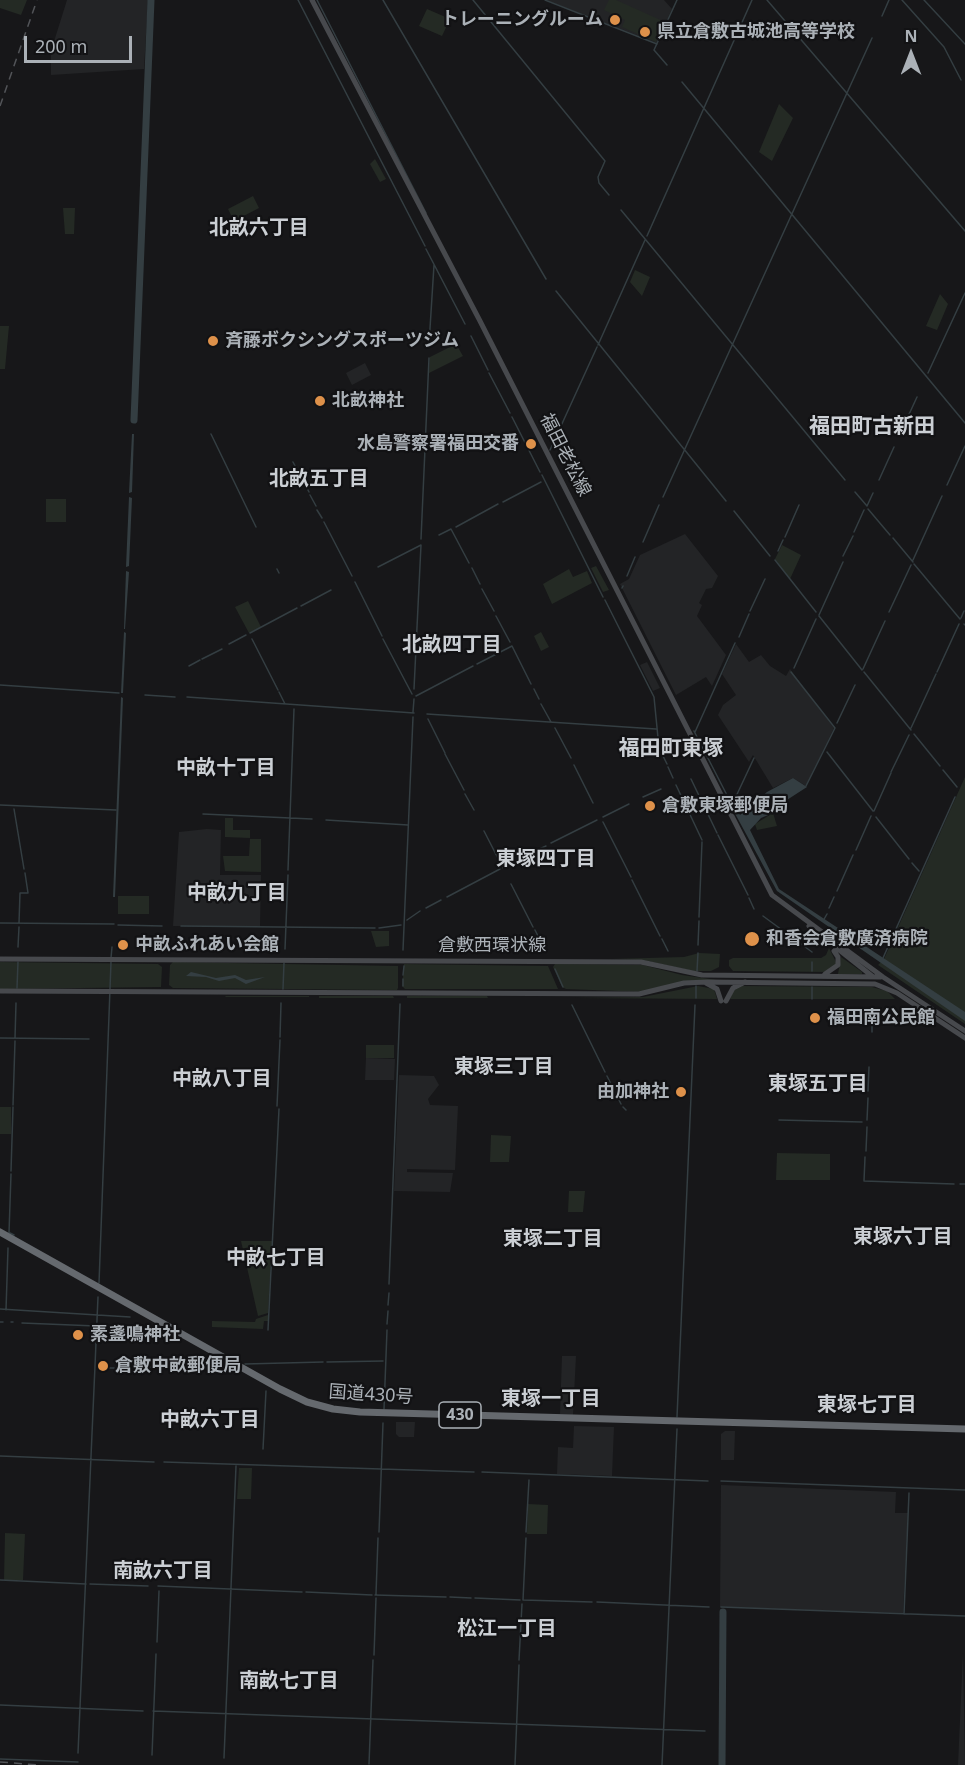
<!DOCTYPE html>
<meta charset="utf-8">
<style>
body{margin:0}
#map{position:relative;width:965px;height:1765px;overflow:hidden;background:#171719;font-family:"Noto Sans",sans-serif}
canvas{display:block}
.north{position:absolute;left:881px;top:24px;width:60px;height:60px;-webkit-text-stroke:4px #121214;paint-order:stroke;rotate:0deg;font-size:16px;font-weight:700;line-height:24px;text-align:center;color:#abb1b7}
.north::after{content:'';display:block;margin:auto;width:21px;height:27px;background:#abb1b7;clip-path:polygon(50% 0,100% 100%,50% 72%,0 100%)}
.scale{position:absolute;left:24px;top:36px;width:108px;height:27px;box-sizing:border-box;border:3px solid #abb1b7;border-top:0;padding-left:8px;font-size:18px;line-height:21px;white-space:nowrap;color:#abb1b7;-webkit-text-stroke:4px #121214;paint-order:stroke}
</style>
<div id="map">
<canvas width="965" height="1765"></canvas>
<div class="north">N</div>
<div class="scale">200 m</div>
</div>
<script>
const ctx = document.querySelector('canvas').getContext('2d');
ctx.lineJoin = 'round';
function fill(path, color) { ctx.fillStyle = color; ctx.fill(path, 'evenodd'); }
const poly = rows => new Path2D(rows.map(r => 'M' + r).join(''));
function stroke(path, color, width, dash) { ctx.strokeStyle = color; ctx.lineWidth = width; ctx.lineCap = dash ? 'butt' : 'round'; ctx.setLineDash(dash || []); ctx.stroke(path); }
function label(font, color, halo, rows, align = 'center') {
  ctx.font = font + ' "Noto Sans","Noto Sans JP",sans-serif'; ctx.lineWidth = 4.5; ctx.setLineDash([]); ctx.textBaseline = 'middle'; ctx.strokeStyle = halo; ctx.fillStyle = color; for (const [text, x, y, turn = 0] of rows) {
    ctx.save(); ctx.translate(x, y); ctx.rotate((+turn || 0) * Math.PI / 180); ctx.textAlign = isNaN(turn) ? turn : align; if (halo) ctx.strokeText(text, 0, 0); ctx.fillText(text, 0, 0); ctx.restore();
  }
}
fill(poly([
 [67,0,148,0,144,69,51,75,51,51],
 [546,0,664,0,672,9,657,43],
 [365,363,371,375,352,385,346,373],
 [685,534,718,576,712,588,706,589,699,603,702,605,697,616,726,655,712,686,706,677,676,695,620,584,629,579,640,555],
 [736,644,749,662,761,655,770,666,786,676,790,669,834,728,806,786,793,778,773,788,753,755,749,762,718,715,723,705,736,695,722,674],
 [647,662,660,688,653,691,640,665],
 [207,829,221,830,220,875,261,875,260,927,173,926,179,832],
 [366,1058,395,1059,394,1080,365,1080],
 [399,1075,434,1076,439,1085,428,1099,430,1105,458,1106,455,1170,407,1169,407,1172,453,1173,450,1192,394,1191],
 [562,1356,576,1356,573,1415,560,1414],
 [396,1422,415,1422,414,1437,399,1437,396,1434],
 [574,1426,614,1427,612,1476,557,1474,558,1447,573,1448],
 [725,1431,735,1431,734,1460,721,1460,721,1434],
 [721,1485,896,1492,895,1513,908,1513,903,1613,720,1607],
 [963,1653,965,1765,958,1765]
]), '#232426');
fill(poly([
 [0,0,27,0,21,15,0,8],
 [609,0,616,0,665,22,656,42,622,27,625,20,604,10],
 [427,9,450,19,442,36,419,26],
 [779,104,793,118,772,161,759,152],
 [375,159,386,179,380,182,370,164],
 [253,196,259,208,234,221,228,209],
 [63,208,75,208,74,234,65,234],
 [635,270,650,277,642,296,630,282],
 [940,294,948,304,937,330,926,326],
 [0,326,9,326,5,369,0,369],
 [456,344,463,356,429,373,430,357],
 [46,499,66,499,66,522,46,522],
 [782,545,801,555,790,579,775,559],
 [596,566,609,590,603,592,591,568],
 [569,569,573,577,587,571,592,583,552,604,543,584],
 [248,601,261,627,249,633,235,607],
 [541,632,549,647,541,651,534,636],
 [965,777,965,1024,878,965,884,959],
 [773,813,777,826,757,830,755,824],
 [225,818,233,818,233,830,250,830,250,838,225,837],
 [250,839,261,839,261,872,225,871,223,856,249,856],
 [118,896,149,896,149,914,118,914],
 [371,931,389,931,389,946,376,947],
 [829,948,837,964,827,972,733,971,729,966,729,960,733,958,821,958,826,955],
 [699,953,720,954,719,967,711,971,693,971,643,960,610,959,684,957],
 [841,957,862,972,862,974,838,974],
 [0,962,158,964,162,967,161,987,0,989],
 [173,962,398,966,398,988,397,990,173,988,169,985,170,965],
 [404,964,548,966,558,989,405,989,402,986],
 [555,964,643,965,682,975,717,980,644,992,566,989,562,987,553,967],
 [698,986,714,989,717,999,574,998,643,997],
 [742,986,872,987,887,991,895,999,730,999,734,989],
 [225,996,309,996,309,997,226,997],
 [319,996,393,996,394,998,319,998],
 [407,996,487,996,488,998,407,998],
 [366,1045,394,1045,394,1058,366,1058],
 [0,1107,11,1107,11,1134,0,1134],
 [491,1135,511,1136,509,1162,490,1162],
 [777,1153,830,1154,830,1180,776,1180],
 [569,1191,585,1191,583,1212,568,1212],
 [241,1241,272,1241,268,1313,258,1316],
 [268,1315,268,1321,264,1321,263,1329,212,1327,212,1321,255,1322,256,1319],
 [239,1468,252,1468,251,1499,237,1499],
 [528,1504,548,1505,547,1534,527,1534],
 [5,1533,25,1534,23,1580,4,1580]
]), '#242a24');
fill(poly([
 [132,434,134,434,132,492,129,493],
 [129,497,132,498,129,566,126,567],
 [126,571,129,572,125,629,124,629],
 [124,632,126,633,123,693,121,693],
 [121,697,123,698,115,897,113,897],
 [793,778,807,787,776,807,773,813,761,818,750,830,779,889,965,1012,965,1021,777,891,732,808,735,807,740,815,767,792],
 [191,972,216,978,235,975,246,980,265,977,246,984,235,978,219,981,206,977,186,976]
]), '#343e42');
stroke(poly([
 [298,0,425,246],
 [317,0,426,213],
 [383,0,546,279],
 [473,0,605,161,598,177,599,183,609,195],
 [545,0,657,44],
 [767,0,965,231],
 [902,0,944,47,961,80],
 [924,0,965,44],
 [882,16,889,0],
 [667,65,654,50,677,0],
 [682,82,965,423],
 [621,210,845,480],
 [647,236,752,0],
 [426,249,465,324],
 [556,291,726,501],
 [471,336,488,370],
 [429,344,434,265],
 [598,345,645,240],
 [489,373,510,413],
 [928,373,965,293],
 [512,417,540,472],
 [211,434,256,527],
 [899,436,917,397],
 [550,450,597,347],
 [293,462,309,492],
 [542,475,603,597],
 [879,480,894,447],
 [947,485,965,446],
 [855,492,867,506,873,493],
 [310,495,316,506],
 [663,497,872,38],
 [503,502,541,482],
 [868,509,890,535],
 [317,510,322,518],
 [734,511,770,556],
 [324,522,352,576],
 [456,527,498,504],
 [854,532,864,510],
 [439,535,451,529,469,563],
 [785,537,799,505],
 [893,538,913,562],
 [421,539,429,358],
 [643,542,659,505],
 [778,551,783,540],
 [843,556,853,536],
 [775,560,816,612],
 [913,560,942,496],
 [914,564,960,619],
 [378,567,421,545,414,689],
 [472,568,480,584],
 [277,569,279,573],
 [627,576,635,557],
 [355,582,382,636],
 [622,588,623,586],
 [482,589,494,611],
 [605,600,654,697,659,748],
 [301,606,331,590],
 [750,611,765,579],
 [889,612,911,565],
 [819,615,843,562],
 [496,616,510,642],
 [819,616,862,670],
 [961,618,964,611],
 [964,624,965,625],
 [250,633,297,608],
 [739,637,749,614],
 [252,639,278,690],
 [383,639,412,694],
 [229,644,246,635],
 [202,659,222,649],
 [477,664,512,646,531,684],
 [189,666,200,660],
 [794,668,816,619],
 [863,669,885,621],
 [791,672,835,728,806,786],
 [864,672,911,730],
 [937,672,959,624],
 [0,685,119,693],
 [534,689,539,699],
 [279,692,285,704],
 [145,695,175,697],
 [416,696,473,666],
 [187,697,414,713],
 [541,704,551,722],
 [413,712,414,699],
 [427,714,656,729],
 [428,719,445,753],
 [837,723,855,685],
 [555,728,571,758],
 [911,728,936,674],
 [694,731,730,801],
 [695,732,735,643],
 [914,734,940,766],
 [660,750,667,764],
 [827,752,873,811],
 [445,754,464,790],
 [574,765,593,803],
 [668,767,673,778],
 [943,770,957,787],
 [891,772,909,735],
 [691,779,717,833],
 [676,785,702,840],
 [465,794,474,810],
 [643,797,661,789],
 [0,805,116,810],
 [734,808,732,805,754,758],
 [14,809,24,869],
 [874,811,891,773],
 [203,814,312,819],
 [603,817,629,804],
 [876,817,909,859],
 [326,820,408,825],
 [603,822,631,877],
 [484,831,503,868],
 [718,835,748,895],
 [551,843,597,820],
 [856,850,871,816],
 [535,851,546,846],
 [522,858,530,854],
 [912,863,919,871],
 [504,867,519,859],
 [288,870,294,709],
 [632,880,660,936],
 [511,884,533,927],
 [837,891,853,855],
 [447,897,500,869],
 [749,898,754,909],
 [426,908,441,900],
 [829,908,834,897],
 [763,916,812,952],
 [699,917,702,842],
 [407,920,420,911],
 [823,921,827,914],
 [0,923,114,924],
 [19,923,20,893,28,893,25,873],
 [118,925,162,926],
 [181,926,375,928],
 [379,928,401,925],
 [535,930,545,950],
 [662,939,668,951],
 [698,945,699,921],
 [18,947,19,927],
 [285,949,288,875],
 [403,950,413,717],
 [111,958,112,947],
 [883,958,955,797],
 [555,969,563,987],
 [697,971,698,953],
 [812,971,812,962],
 [403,975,404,966],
 [403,986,403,979],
 [17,988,18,962],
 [283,989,284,963],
 [696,998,696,986],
 [812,999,812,987],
 [572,1005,605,1072],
 [872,1032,872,1007],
 [280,1037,281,1003],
 [0,1038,89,1039],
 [15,1038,16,1003],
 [607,1076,621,1104],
 [868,1091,869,1067],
 [13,1105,15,1041],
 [277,1106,280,1040],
 [623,1107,626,1110],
 [779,1120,862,1122],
 [867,1120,868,1098],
 [866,1151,867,1127],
 [865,1157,864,1181,954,1184],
 [11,1171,13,1107],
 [960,1184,965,1184],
 [9,1233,11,1174],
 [10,1233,14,1235],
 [99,1283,111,962],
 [389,1284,400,1004],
 [388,1305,389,1293],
 [0,1309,130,1317],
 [6,1310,8,1248],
 [0,1322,3,1322],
 [11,1322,13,1322],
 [22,1323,96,1326],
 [387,1324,388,1311],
 [268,1330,279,1109],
 [327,1362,383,1361],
 [245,1364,323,1362],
 [168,1366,200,1365],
 [123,1367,158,1367],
 [99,1368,114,1368],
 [384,1409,387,1330],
 [677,1417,695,1005],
 [263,1449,266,1391],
 [0,1456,154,1462],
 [164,1462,474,1472],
 [482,1472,708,1481],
 [721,1481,965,1490],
 [379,1532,383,1423],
 [526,1532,529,1480],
 [0,1580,86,1584],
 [90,1584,148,1586],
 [158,1586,302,1592],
 [306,1592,372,1595],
 [376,1594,378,1538],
 [375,1595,446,1597],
 [450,1597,471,1598],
 [475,1598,520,1600],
 [523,1600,592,1602],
 [523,1600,526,1538],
 [597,1602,709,1607],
 [721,1607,965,1616],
 [904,1614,909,1493],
 [157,1642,159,1591],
 [374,1655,376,1598],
 [519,1660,522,1604],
 [0,1705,143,1711],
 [153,1711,705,1731],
 [720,1731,722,1731],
 [78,1753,98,1297],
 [152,1755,156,1654],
 [224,1758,236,1466],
 [0,1759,78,1762],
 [369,1764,373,1660],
 [515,1765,519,1665],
 [662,1765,677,1429]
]), '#343e42', 1.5);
stroke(poly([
 [134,420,151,0],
 [722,1765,723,1612]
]), '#343e42', 7);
stroke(poly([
 [312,0,480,321,772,895,883,977,965,1031],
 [809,926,872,976],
 [0,959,641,962,702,975,881,977],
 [825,974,838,965,838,957,834,951],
 [706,983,717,989,721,1001],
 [0,991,639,994,684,983,707,982,875,984,897,993,965,1038],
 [726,1001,733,988,745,982]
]), '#47494d', 5);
stroke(poly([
 [0,1232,280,1389,307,1402,333,1409,360,1412,965,1429]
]), '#65696e', 7);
stroke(poly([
 [0,106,37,0],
 [0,1762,39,1765]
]), '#525458', 1.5, [8, 6]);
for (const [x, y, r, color] of [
 [615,20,6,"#de914a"],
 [645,32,6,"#de914a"],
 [213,341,6,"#de914a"],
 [320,401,6,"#de914a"],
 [531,444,6,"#de914a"],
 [650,806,6,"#de914a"],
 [752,939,8,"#de914a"],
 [123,945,6,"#de914a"],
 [815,1018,6,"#de914a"],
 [681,1092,6,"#de914a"],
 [78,1335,6,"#de914a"],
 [103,1366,6,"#de914a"]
]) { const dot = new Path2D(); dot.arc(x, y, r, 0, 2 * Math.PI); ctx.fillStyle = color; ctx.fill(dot); stroke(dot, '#121214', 2); }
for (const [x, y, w] of [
 [460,1415,42]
]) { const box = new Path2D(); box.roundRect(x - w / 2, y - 13, w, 26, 4.5); ctx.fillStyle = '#121214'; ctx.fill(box); stroke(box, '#abb1b7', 1.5); }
label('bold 16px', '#abb1b7', null, [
 ["430",460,1415]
]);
label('bold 18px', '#abb1b7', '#121214', [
 ["トレーニングルーム",603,20,"right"],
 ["県立倉敷古城池高等学校",657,32],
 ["斉藤ボクシングスポーツジム",225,341],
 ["北畝神社",332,401],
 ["水島警察署福田交番",519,444,"right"],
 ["倉敷東塚郵便局",662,806],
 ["和香会倉敷廣済病院",766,939],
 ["中畝ふれあい会館",135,945],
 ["福田南公民館",827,1018],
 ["由加神社",669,1092,"right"],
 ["素盞鳴神社",90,1335],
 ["倉敷中畝郵便局",115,1366]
], 'left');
label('18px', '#abb1b7', '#121214', [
 ["福田老松線",565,455,63],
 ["倉敷西環状線",492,946],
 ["国道430号",371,1395,4]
]);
label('bold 20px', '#cbcfd4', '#121214', [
 ["北畝六丁目",259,228],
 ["北畝五丁目",319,479],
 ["北畝四丁目",452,645],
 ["中畝十丁目",226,768],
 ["東塚四丁目",546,859],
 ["中畝九丁目",237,893],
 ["東塚三丁目",504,1067],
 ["中畝八丁目",222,1079],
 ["東塚五丁目",818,1084],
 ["東塚六丁目",903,1237],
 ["東塚二丁目",553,1239],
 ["中畝七丁目",276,1258],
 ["東塚一丁目",551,1399],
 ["東塚七丁目",867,1405],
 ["中畝六丁目",210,1420],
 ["南畝六丁目",163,1571],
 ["松江一丁目",507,1629],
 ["南畝七丁目",289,1681]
]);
label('bold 21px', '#cbcfd4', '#121214', [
 ["福田町古新田",872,427],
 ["福田町東塚",671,749]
]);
</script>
